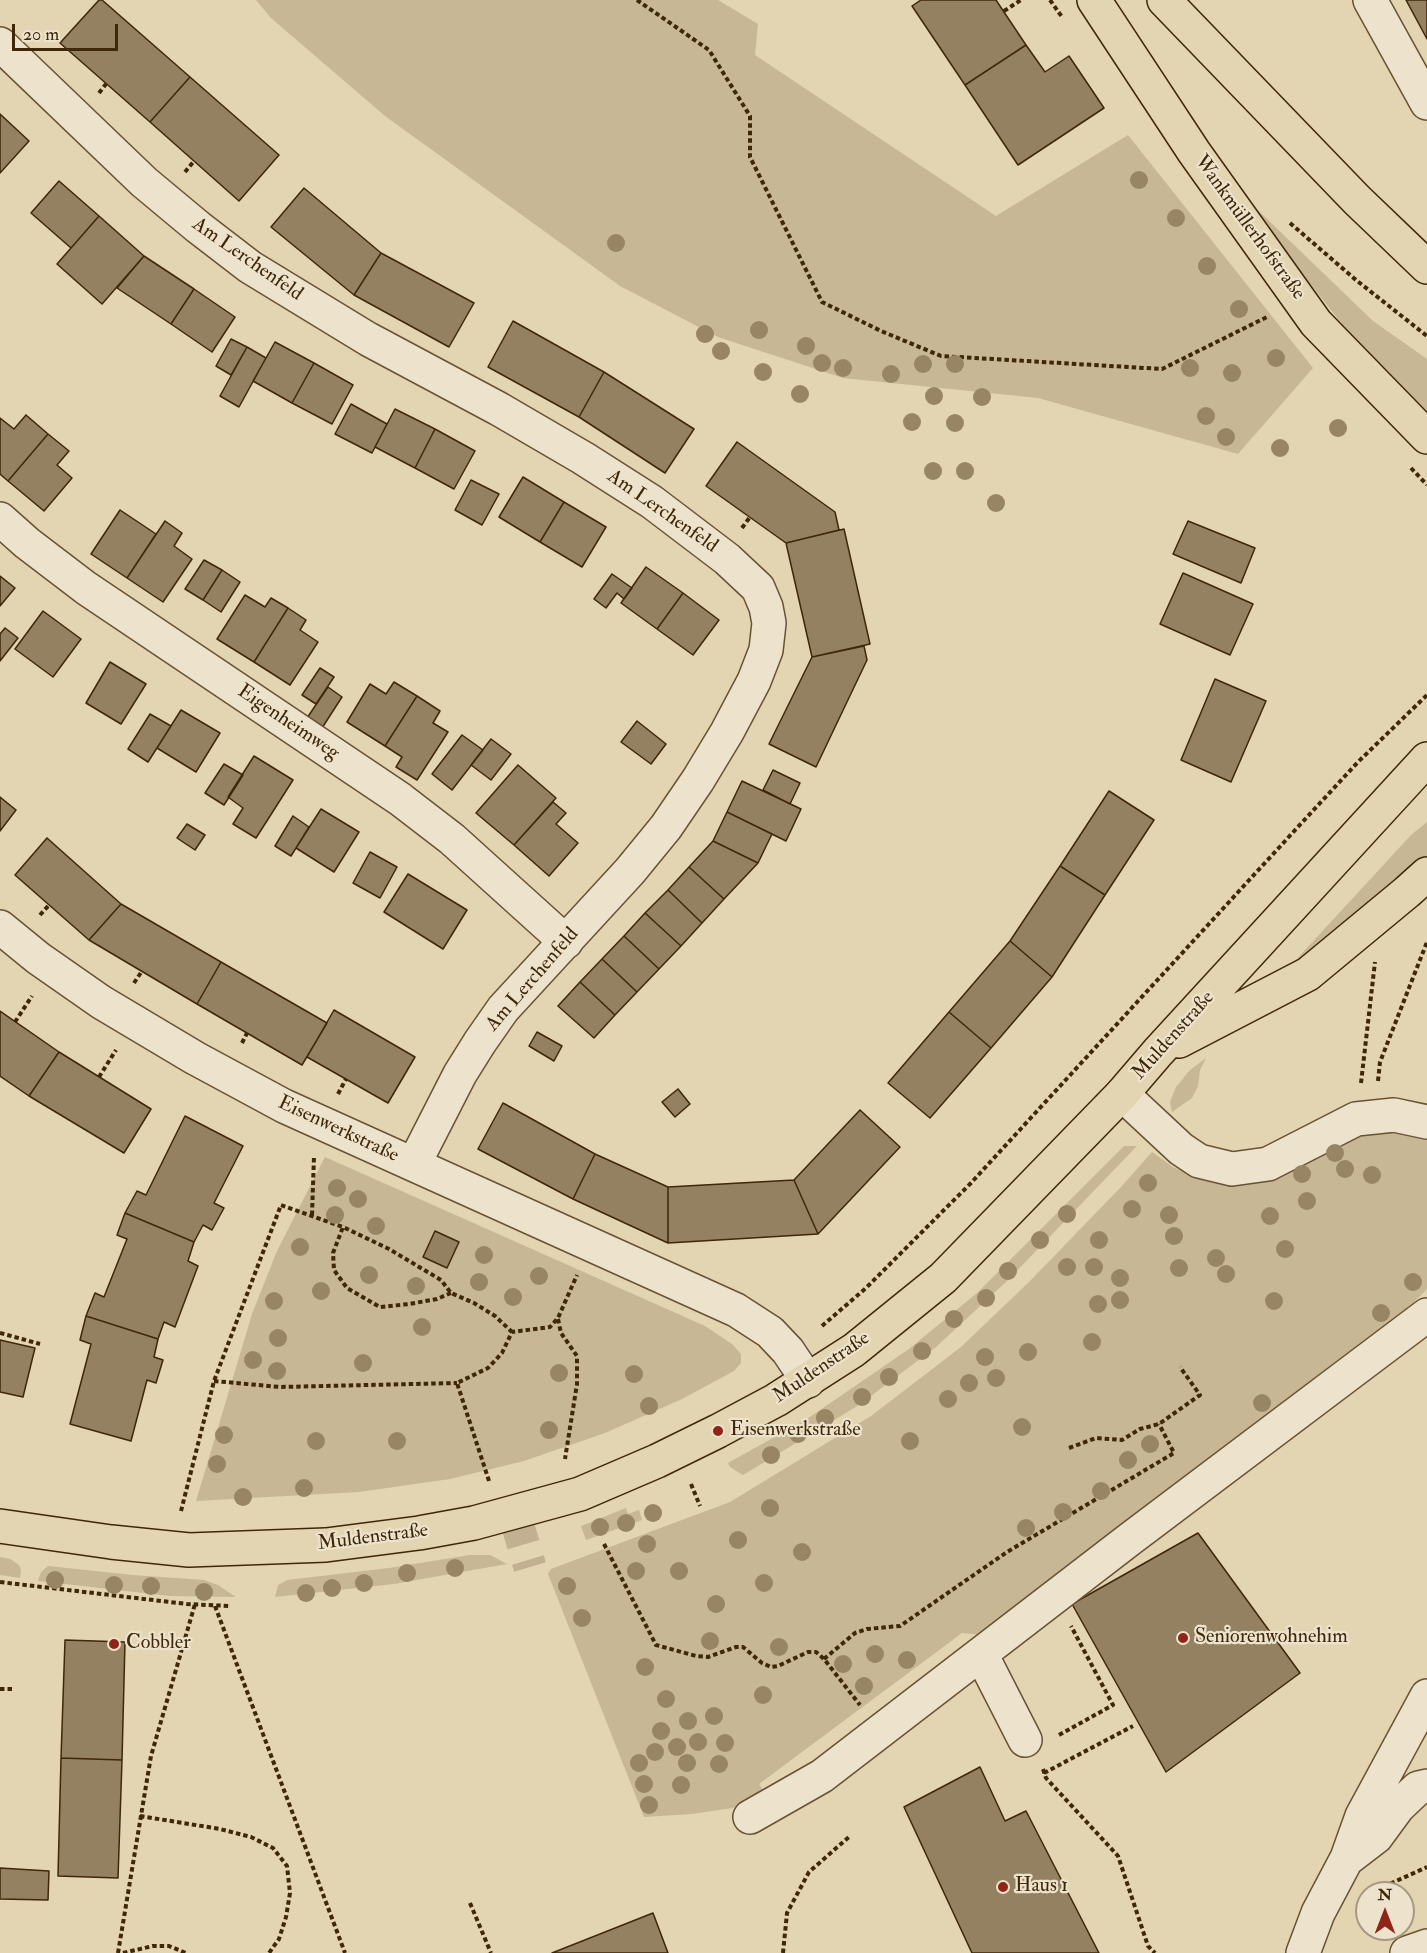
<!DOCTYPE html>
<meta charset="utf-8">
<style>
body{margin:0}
#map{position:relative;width:1427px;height:1953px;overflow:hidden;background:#e3d4b2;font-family:"IM FELL Double Pica",serif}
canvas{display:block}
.north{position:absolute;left:1355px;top:1881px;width:60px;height:60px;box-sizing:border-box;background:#ede3cd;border:2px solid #a7987f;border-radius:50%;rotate:0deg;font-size:16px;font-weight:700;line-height:24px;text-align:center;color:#3f2709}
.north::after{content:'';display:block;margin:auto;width:21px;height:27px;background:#8f2418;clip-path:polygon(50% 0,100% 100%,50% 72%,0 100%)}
.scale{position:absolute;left:12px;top:24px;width:106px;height:27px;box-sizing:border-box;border:3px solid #3f2709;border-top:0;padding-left:8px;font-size:18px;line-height:21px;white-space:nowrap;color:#3f2709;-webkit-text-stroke:4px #ede3cd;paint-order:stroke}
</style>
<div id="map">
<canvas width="1427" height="1953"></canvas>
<div class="north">N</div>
<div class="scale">20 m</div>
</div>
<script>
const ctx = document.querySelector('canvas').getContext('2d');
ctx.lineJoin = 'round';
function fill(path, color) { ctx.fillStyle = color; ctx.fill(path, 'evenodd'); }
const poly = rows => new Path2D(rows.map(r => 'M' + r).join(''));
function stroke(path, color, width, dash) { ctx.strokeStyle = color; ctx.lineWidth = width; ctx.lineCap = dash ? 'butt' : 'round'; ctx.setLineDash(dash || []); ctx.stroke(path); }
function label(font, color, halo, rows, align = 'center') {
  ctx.font = font + ' "IM FELL Double Pica",serif'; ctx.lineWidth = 4.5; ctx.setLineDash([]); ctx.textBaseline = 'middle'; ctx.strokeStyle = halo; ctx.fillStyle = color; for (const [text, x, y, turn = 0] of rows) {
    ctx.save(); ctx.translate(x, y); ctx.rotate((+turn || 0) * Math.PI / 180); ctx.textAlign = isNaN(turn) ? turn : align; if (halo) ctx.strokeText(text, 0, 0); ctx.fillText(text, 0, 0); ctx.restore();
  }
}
fill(poly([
 [256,0,718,0,758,24,755,55,996,216,1128,135,1313,368,1238,454,1038,398,843,378,718,337,620,286,385,116,271,18],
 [1238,191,1373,321,1427,359,1427,416,1359,346],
 [1427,822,1427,856,1382,897,1282,975,1411,835],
 [1206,1058,1200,1070,1198,1086,1192,1098,1172,1112,1170,1102,1176,1087,1190,1070],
 [1401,1131,1427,1139,1427,1289,1413,1303,1356,1354,982,1635,962,1633,759,1784,767,1797,732,1808,692,1814,644,1817,548,1574,551,1569,730,1502,871,1416,961,1347,1029,1282,1120,1188,1152,1152,1173,1167,1209,1182,1246,1183,1282,1176,1342,1141,1368,1134],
 [1124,1146,1137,1146,1007,1281,936,1347,859,1405,743,1475,730,1467,728,1463,807,1419,909,1349,977,1293],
 [325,1157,705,1326,732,1344,741,1354,741,1363,734,1371,682,1399,605,1433,524,1461,450,1479,359,1492,196,1501,252,1314,277,1251],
 [626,1508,628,1514,639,1510,642,1520,586,1540,581,1526],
 [470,1555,490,1555,507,1564,394,1584,275,1597,278,1585,287,1580,389,1568],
 [0,1557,10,1559,19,1565,21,1570,20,1578,0,1575],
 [48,1566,133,1575,204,1580,218,1585,236,1597,170,1596,38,1581,41,1572]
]), '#c7b795');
const building = poly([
 [99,0,102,0,190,77,150,122,60,43,99,0],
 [921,0,996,0,1026,45,965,85,912,6,921,0],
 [1406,0,1427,0,1427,39,1406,0],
 [1026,45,1045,72,1069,56,1104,108,1018,165,965,85,1026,45],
 [190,77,279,155,239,201,150,122,190,77],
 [0,114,29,141,0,173,0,114],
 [59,181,99,216,71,248,31,213,59,181],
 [304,188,381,253,354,295,271,227,304,188],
 [99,216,144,256,102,304,57,264,99,216],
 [381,253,474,303,449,347,354,295,381,253],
 [144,256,194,289,171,324,117,288,144,256],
 [194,289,235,317,212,352,171,324,194,289],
 [513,321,604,372,579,417,488,367,513,321],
 [231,339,247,347,231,375,216,366,231,339],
 [275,342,314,363,292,403,253,381,275,342],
 [247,347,266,358,239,407,220,396,247,347],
 [314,363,353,385,332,424,292,403,314,363],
 [604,372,694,429,665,473,579,417,604,372],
 [351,404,387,424,372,453,335,434,351,404],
 [395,409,435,429,415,468,375,447,395,409],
 [26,415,48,434,8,481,0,474,0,418,14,429,26,415],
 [435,429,475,451,454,489,415,468,435,429],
 [48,434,69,451,57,465,72,478,44,511,8,481,48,434],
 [737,442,835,512,839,530,786,543,706,486,737,442],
 [523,477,564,502,540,542,499,517,523,477],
 [471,480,499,494,482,525,455,510,471,480],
 [564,502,606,527,582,567,540,542,564,502],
 [120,510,156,534,127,578,91,554,120,510],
 [165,521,182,533,174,546,192,559,163,602,127,578,165,521],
 [1188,521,1255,548,1241,583,1173,554,1188,521],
 [844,529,870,644,812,657,786,543,844,529],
 [204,560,222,570,203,600,185,589,204,560],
 [646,567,683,593,657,629,621,603,646,567],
 [222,570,240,582,221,612,203,600,222,570],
 [1183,573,1253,604,1230,655,1160,624,1183,573],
 [612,574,632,588,624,599,617,593,606,608,594,599,612,574],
 [0,576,15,588,0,606,0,576],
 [683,593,719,620,693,655,657,629,683,593],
 [245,595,265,607,271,598,288,608,254,662,217,639,245,595],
 [288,608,306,620,300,630,318,642,290,685,254,662,288,608],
 [43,611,81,639,53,677,15,649,43,611],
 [5,628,18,638,0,661,0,634,5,628],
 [864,646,867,660,816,767,769,744,812,657,864,646],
 [110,662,146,684,121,724,86,703,110,662],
 [320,668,334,677,316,704,302,695,320,668],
 [1215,679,1266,701,1231,782,1181,760,1215,679],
 [394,682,417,696,385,746,347,722,370,684,386,694,394,682],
 [328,687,342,697,322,728,307,718,328,687],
 [417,696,440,711,433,723,448,732,417,780,396,767,402,757,385,746,417,696],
 [181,710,220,733,196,772,157,748,181,710],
 [150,714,171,726,148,762,128,749,150,714],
 [637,721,666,744,651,764,621,742,637,721],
 [462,735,483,750,452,790,432,774,462,735],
 [491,739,511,754,491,780,471,765,491,739],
 [254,756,293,780,256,838,233,824,243,808,228,797,254,756],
 [224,764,243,775,224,805,205,793,224,764],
 [518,765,556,798,514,845,476,813,518,765],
 [773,770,800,783,790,804,763,790,773,770],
 [742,781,801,809,786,841,727,812,742,781],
 [1109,791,1154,820,1105,895,1060,866,1109,791],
 [0,797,16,810,0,831,0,797],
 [553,802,566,813,556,824,578,843,549,876,514,845,553,802],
 [321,809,359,832,334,872,296,848,321,809],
 [727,812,772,834,758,863,713,841,727,812],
 [293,816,309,827,291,856,275,846,293,816],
 [187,824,205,835,195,850,177,838,187,824],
 [47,838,121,904,89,940,15,875,47,838],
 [713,841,758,863,724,899,689,867,713,841],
 [370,852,397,867,380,898,353,883,370,852],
 [1060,866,1105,895,1052,977,1010,941,1060,866],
 [689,867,724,899,702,923,668,890,689,867],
 [408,874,467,910,443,949,384,912,408,874],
 [668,890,702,923,681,946,645,913,668,890],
 [121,904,221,962,197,1004,89,940,121,904],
 [645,913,681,946,659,969,624,936,645,913],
 [624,936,659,969,637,992,602,959,624,936],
 [1010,941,1052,977,991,1048,949,1012,1010,941],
 [602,959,637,992,615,1015,580,982,602,959],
 [221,962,327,1023,302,1065,197,1004,221,962],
 [580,982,615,1015,594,1038,558,1006,580,982],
 [334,1010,415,1057,388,1103,307,1057,334,1010],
 [0,1011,59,1052,29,1096,0,1076,0,1011],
 [949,1012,991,1048,930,1118,888,1083,949,1012],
 [537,1032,562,1046,554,1061,529,1046,537,1032],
 [59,1052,151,1109,124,1153,29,1096,59,1052],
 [678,1089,690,1104,675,1117,662,1102,678,1089],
 [503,1103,595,1154,573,1199,478,1149,503,1103],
 [860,1110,900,1147,818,1234,794,1180,860,1110],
 [185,1116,243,1146,214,1203,224,1208,212,1230,203,1225,194,1242,125,1213,137,1191,146,1195,185,1116],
 [595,1154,668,1187,668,1243,573,1199,595,1154],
 [794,1180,818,1234,668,1243,668,1187,794,1180],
 [125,1213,194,1242,188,1261,198,1266,175,1327,164,1322,158,1339,86,1316,95,1293,104,1297,127,1239,117,1235,125,1213],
 [435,1231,459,1242,447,1268,423,1257,435,1231],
 [86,1316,158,1339,154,1357,163,1360,156,1383,147,1380,131,1441,70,1424,91,1344,80,1340,86,1316],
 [0,1340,35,1348,23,1397,0,1392,0,1340],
 [1198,1533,1300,1673,1166,1772,1072,1604,1198,1533],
 [65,1640,125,1642,122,1760,61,1758,65,1640],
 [61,1758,122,1760,118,1878,58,1876,61,1758],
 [980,1767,1005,1821,1026,1811,1099,1953,972,1953,904,1807,980,1767],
 [0,1868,49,1871,48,1900,0,1899,0,1868],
 [653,1913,668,1953,552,1953,653,1913]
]);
fill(building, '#948161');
stroke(building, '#3f2709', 1.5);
stroke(poly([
 [514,1513,530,1567]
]), '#c2b190', 33, [33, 16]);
const minor = poly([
 [1370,0,1427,103],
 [0,44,144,182,198,227,250,267,368,339,499,409,583,458,652,502,727,559,758,588,766,607,769,623,766,650,754,681,727,732,698,780,666,827,630,871,503,1009,480,1042,460,1074,414,1164],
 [0,519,27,543,86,588,400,799,452,839,566,942],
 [0,927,38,958,101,1002,195,1058,284,1106,736,1310,770,1332,788,1351,808,1381],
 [1122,1094,1181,1149,1199,1161,1232,1169,1268,1164,1356,1119,1394,1115,1427,1122],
 [981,1654,1025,1740],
 [750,1817,822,1776,1130,1539,1427,1315],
 [1347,1858,1362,1816,1427,1696],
 [1303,1953,1318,1913,1346,1860,1376,1837,1398,1807,1418,1788,1427,1786],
 [1407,1953,1427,1946]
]);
const major = poly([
 [1094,0,1194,152,1316,323,1427,437],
 [1164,0,1357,200,1427,267],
 [1179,1041,1308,974,1407,892,1427,874],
 [0,1526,111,1542,189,1550,326,1545,419,1533,474,1523,580,1494,657,1461,718,1431,776,1400,854,1350,943,1278,1122,1094,1158,1052,1427,759]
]);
stroke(minor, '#685233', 36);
stroke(major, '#3f2709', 36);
stroke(poly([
 [637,0,709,50,750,116,750,157,822,302,881,331,941,356,1162,369,1269,316],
 [1050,0,1062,17],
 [1004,11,1021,0],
 [99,93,106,84],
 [185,172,194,161],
 [1290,223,1356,280,1427,336],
 [1411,468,1427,485],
 [742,528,750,517],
 [40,915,49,905],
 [134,983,142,971],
 [15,1022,32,996],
 [242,1043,247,1033],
 [99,1077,116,1050],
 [1378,1081,1380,1062,1427,942],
 [1361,1083,1375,962],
 [338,1094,346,1079],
 [312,1215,314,1156],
 [451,1293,437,1299,409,1304,380,1307,347,1288,334,1270,333,1253,343,1227,389,1249,441,1280,451,1293,474,1303,495,1316,512,1332],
 [558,1319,561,1333,577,1356,577,1384,565,1459],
 [822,1326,866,1288,971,1183,1297,828,1358,762,1427,695],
 [0,1333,40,1344],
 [214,1381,280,1387,457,1383],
 [1069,1448,1096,1438,1122,1440,1140,1429,1159,1424,1200,1395,1180,1367],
 [489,1481,457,1383,488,1368,502,1353,512,1332,550,1327,558,1318,577,1275],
 [691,1484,700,1506],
 [181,1511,214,1381,281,1205,343,1227],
 [604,1544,656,1645,696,1656,708,1657,736,1647,743,1647,762,1663,771,1667,778,1666,808,1652,816,1652,824,1659,860,1705],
 [0,1582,187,1604,229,1606],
 [215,1606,345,1953],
 [824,1659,855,1633,867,1629,900,1626,1007,1552,1174,1453,1159,1424],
 [0,1689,14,1689],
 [1059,1735,1113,1705,1071,1626],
 [1043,1769,1046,1778,1118,1856,1148,1946,1155,1953],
 [1044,1773,1133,1726],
 [140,1816,220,1829,251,1837,273,1848,287,1866,290,1893,286,1917,279,1939,269,1953],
 [1370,1893,1427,1867],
 [470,1903,491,1953],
 [118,1953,151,1756,195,1604],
 [123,1953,153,1946,169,1946,186,1953],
 [783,1953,787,1913,809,1872,850,1836]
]), '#3f2709', 4, [4.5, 3]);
stroke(minor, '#ede3cd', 33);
stroke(major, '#e3d4b2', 33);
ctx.fillStyle = '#988564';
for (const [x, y] of [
 [1139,180],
 [1176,218],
 [616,243],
 [1207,266],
 [1239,309],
 [759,330],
 [705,334],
 [806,346],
 [721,351],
 [1276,358],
 [822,363],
 [923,364],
 [955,364],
 [843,368],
 [1190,368],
 [763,372],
 [1232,373],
 [891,374],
 [800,394],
 [934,396],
 [982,397],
 [1206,416],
 [912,422],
 [955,423],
 [1338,428],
 [1226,437],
 [1280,448],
 [933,471],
 [965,471],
 [996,503],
 [1335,1153],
 [1345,1169],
 [1302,1174],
 [1372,1175],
 [1148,1183],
 [337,1188],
 [358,1199],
 [1307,1201],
 [1132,1209],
 [1067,1214],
 [335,1215],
 [1169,1215],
 [1270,1216],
 [376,1226],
 [1174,1236],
 [1040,1240],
 [1099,1240],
 [300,1247],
 [1285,1249],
 [484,1255],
 [1216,1258],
 [1067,1267],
 [1094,1267],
 [1179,1268],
 [1008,1271],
 [1226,1274],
 [369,1275],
 [539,1276],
 [1120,1278],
 [479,1282],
 [1413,1282],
 [416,1286],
 [321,1291],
 [513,1297],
 [986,1298],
 [1120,1300],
 [274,1301],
 [1274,1301],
 [1098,1304],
 [1381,1313],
 [954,1319],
 [422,1327],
 [278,1338],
 [1092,1342],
 [922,1351],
 [1028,1352],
 [985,1357],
 [253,1360],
 [363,1363],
 [277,1371],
 [559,1373],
 [634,1374],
 [889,1377],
 [996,1378],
 [969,1383],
 [862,1397],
 [948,1399],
 [1262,1403],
 [649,1406],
 [825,1418],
 [1022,1427],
 [549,1430],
 [798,1434],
 [224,1435],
 [316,1441],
 [397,1441],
 [910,1441],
 [1150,1444],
 [771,1455],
 [1128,1460],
 [217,1464],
 [304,1488],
 [1101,1491],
 [243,1497],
 [770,1508],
 [1063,1512],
 [653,1513],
 [626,1523],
 [600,1527],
 [1026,1528],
 [738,1540],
 [647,1544],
 [802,1552],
 [455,1568],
 [636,1571],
 [679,1571],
 [407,1573],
 [55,1580],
 [364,1583],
 [764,1583],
 [114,1585],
 [151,1586],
 [567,1586],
 [332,1588],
 [204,1592],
 [306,1593],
 [716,1604],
 [582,1618],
 [710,1641],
 [779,1647],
 [875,1654],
 [907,1660],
 [843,1664],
 [645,1667],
 [864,1686],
 [763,1695],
 [666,1699],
 [714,1716],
 [688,1721],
 [661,1731],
 [698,1742],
 [725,1743],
 [677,1747],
 [655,1752],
 [639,1763],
 [687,1763],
 [719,1764],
 [644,1784],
 [681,1785],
 [649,1805]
]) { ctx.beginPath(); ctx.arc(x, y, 9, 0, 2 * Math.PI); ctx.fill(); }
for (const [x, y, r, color] of [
 [718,1431,6,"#8f2418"],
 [1183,1638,6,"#8f2418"],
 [114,1644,6,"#8f2418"],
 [1003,1887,6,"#8f2418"]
]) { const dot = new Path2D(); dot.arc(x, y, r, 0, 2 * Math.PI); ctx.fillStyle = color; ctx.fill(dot); stroke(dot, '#ede3cd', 2); }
label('20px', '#3f2709', '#ede3cd', [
 ["Wankmüllerhofstraße",1249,228,54],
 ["Am Lerchenfeld",247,260,35],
 ["Am Lerchenfeld",662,512,35],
 ["Eigenheimweg",288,723,34],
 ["Am Lerchenfeld",533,980,-49],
 ["Muldenstraße",1174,1036,-48],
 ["Eisenwerkstraße",338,1130,25],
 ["Muldenstraße",822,1368,-34],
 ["Muldenstraße",373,1538,-7]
]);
label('20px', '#3f2709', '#ede3cd', [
 ["Eisenwerkstraße",730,1431],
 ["Seniorenwohnehim",1195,1638],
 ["Cobbler",126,1644],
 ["Haus 1",1015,1887]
], 'left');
</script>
